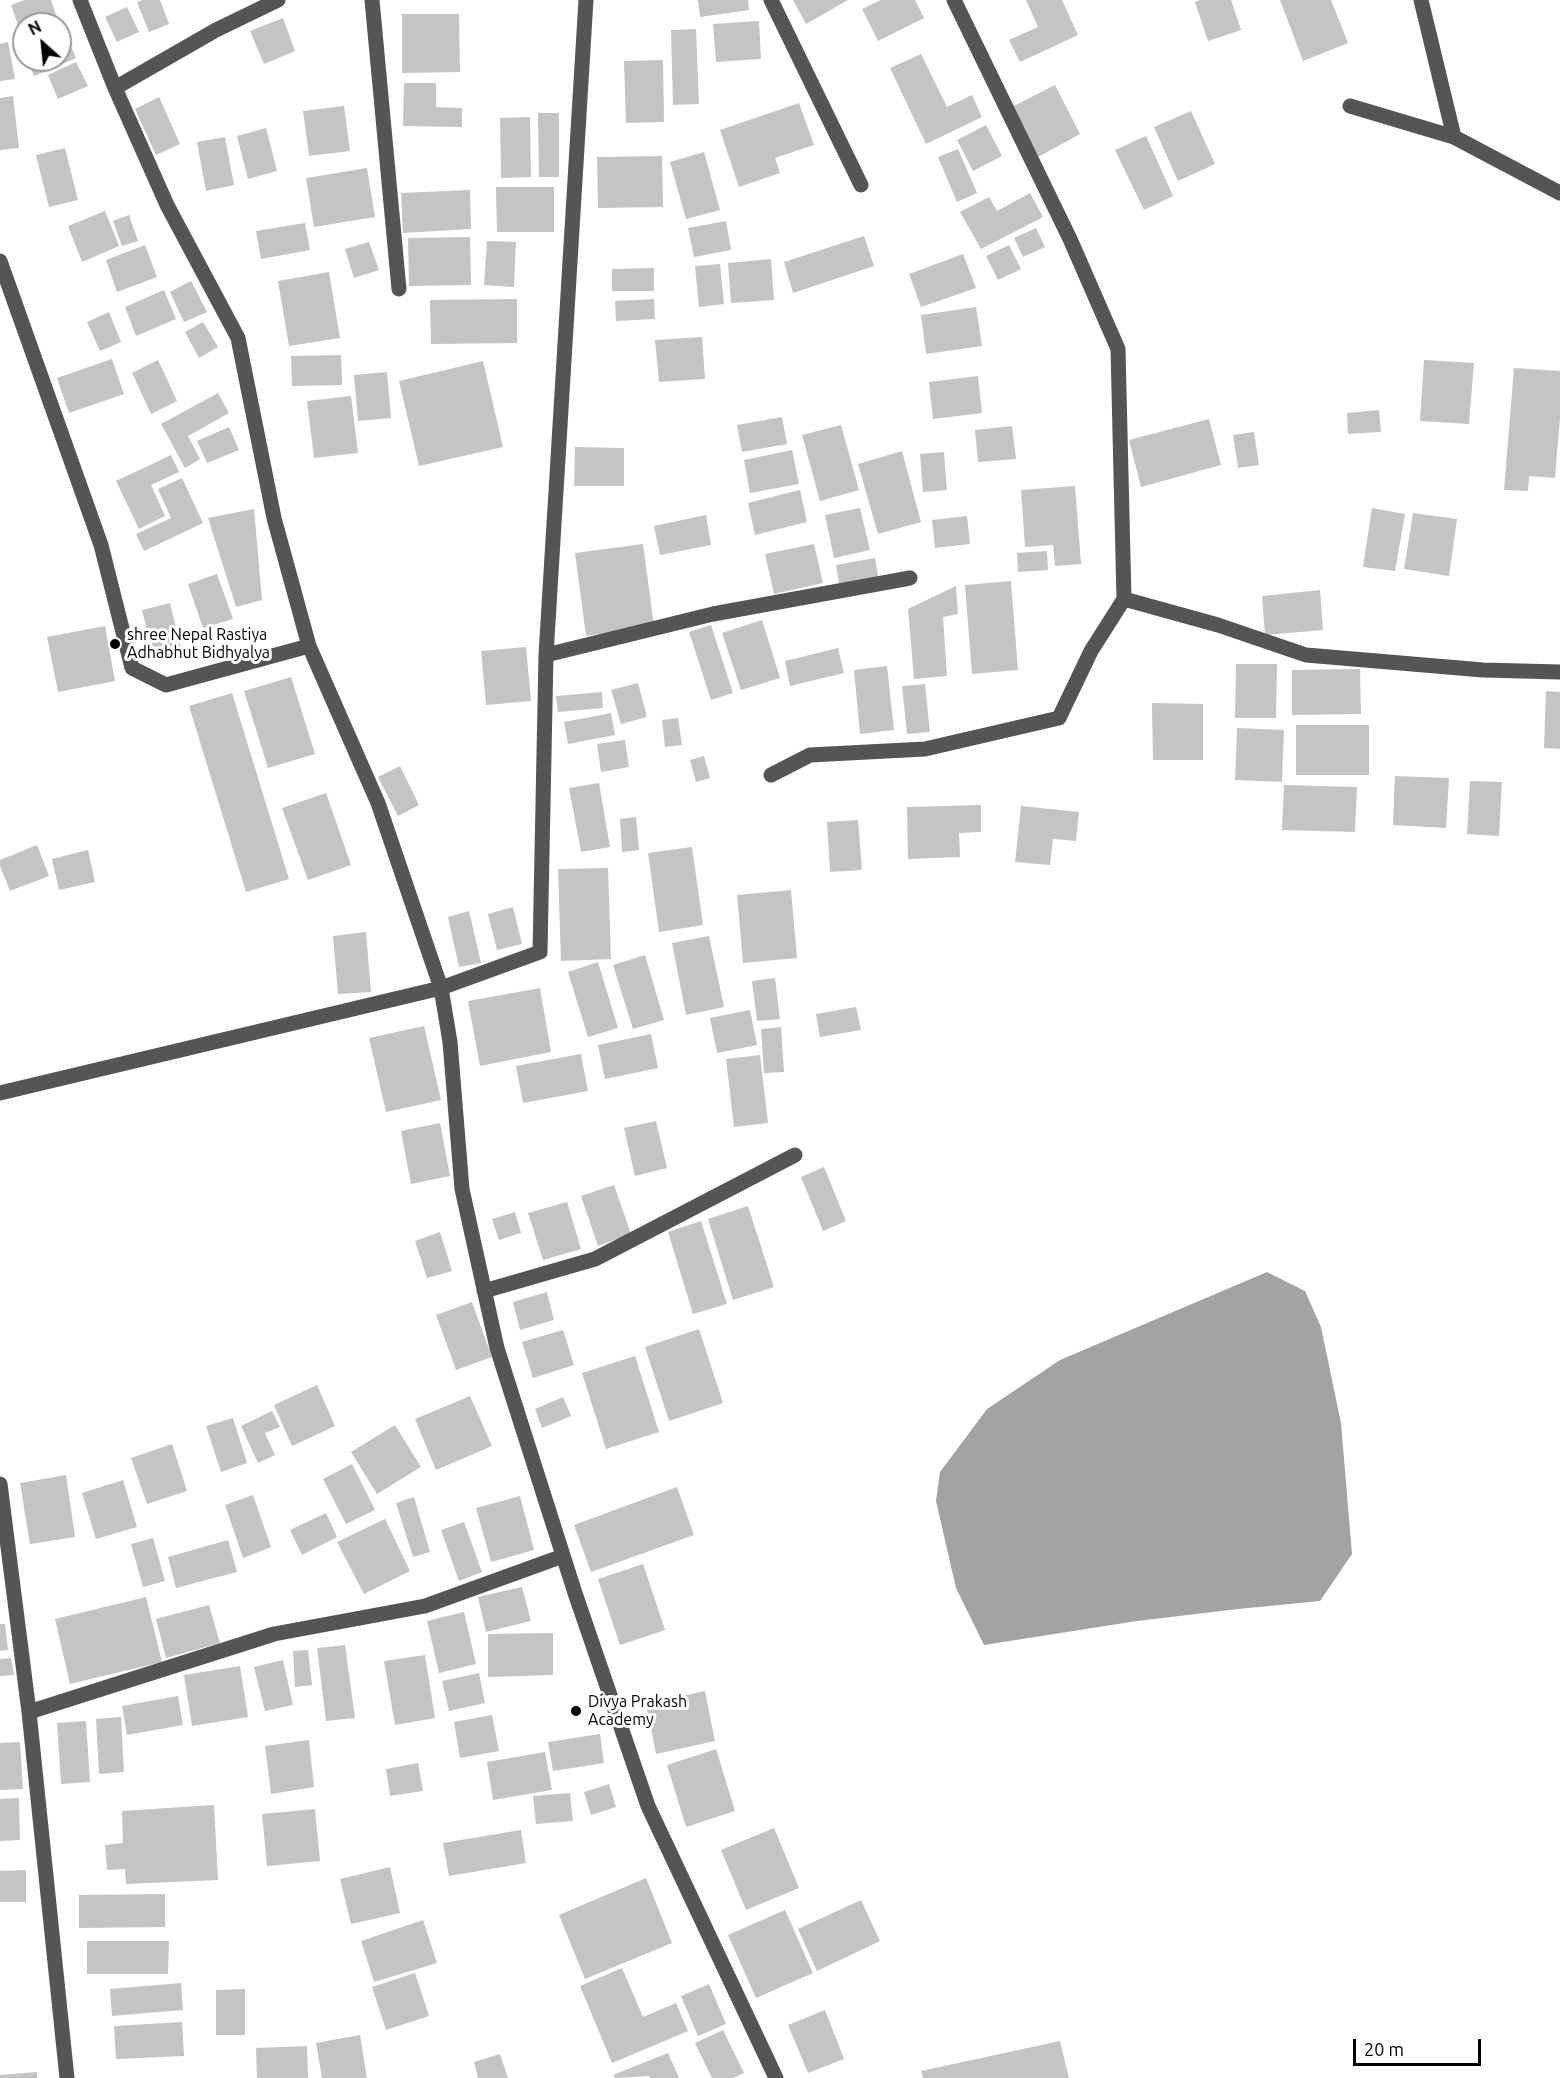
<!DOCTYPE html>
<style>
body{margin:0}
#map{position:relative;width:1560px;height:2078px;overflow:hidden;background:#fff;font-family:Ubuntu,sans-serif}
canvas{display:block}
.north{position:absolute;left:12px;top:12px;width:60px;height:60px;box-sizing:border-box;background:#fff;border:2px solid #999;border-radius:50%;rotate:333deg;font-size:16px;font-weight:700;line-height:24px;text-align:center;color:#000}
.north::after{content:'';display:block;margin:auto;width:21px;height:27px;background:#000;clip-path:polygon(50% 0,100% 100%,50% 72%,0 100%)}
.scale{position:absolute;left:1353px;top:2039px;width:128px;height:27px;box-sizing:border-box;border:3px solid #000;border-top:0;padding-left:8px;font-size:18px;line-height:21px;white-space:nowrap;color:#000;-webkit-text-stroke:4px #fff;paint-order:stroke}
</style>
<div id="map">
<canvas width="1560" height="2078"></canvas>
<div class="north">N</div>
<div class="scale">20 m</div>
</div>
<script>
const ctx = document.querySelector('canvas').getContext('2d');
ctx.lineJoin = 'round';
function fill(path, color) { ctx.fillStyle = color; ctx.fill(path, 'evenodd'); }
const poly = rows => new Path2D(rows.map(r => 'M' + r).join(''));
function stroke(path, color, width, dash) { ctx.strokeStyle = color; ctx.lineWidth = width; ctx.lineCap = dash ? 'butt' : 'round'; ctx.setLineDash(dash || []); ctx.stroke(path); }
function label(font, color, halo, rows, align = 'center') {
  ctx.font = font + ' Ubuntu,sans-serif'; ctx.lineWidth = 6; ctx.setLineDash([]); ctx.textBaseline = 'middle'; ctx.strokeStyle = halo; ctx.fillStyle = color; for (const [text, x, y, turn = 0] of rows) {
    ctx.save(); ctx.translate(x, y); ctx.rotate((+turn || 0) * Math.PI / 180); ctx.textAlign = isNaN(turn) ? turn : align; if (halo) ctx.strokeText(text, 0, 0); ctx.fillText(text, 0, 0); ctx.restore();
  }
}
fill(poly([
 [1267,1272,1305,1291,1321,1327,1341,1423,1352,1554,1320,1601,1238,1609,1137,1621,984,1645,956,1588,936,1501,940,1472,987,1409,1060,1360]
]), '#a3a3a3');
fill(poly([
 [25,0,51,0,59,24,24,24,24,42,11,5],
 [143,0,160,0,169,24,149,32,137,2],
 [698,0,748,0,749,10,700,17],
 [793,0,848,0,806,24],
 [881,0,915,0,924,18,878,41,862,9],
 [1026,0,1062,0,1078,35,1020,62,1009,40,1038,27],
 [1200,0,1231,0,1241,30,1208,41,1195,2],
 [1280,0,1331,0,1348,43,1303,61],
 [127,7,139,32,117,42,105,17],
 [402,14,459,14,460,72,402,73],
 [283,18,295,51,264,64,250,31],
 [759,21,761,59,716,62,713,24],
 [696,29,699,104,673,105,671,30],
 [65,32,76,58,34,76,27,60,60,60,60,34],
 [8,42,15,79,0,81,0,44],
 [921,54,947,107,972,95,982,117,926,144,890,68],
 [663,60,664,122,626,123,624,61],
 [76,62,88,86,58,99,48,75],
 [404,83,436,83,436,107,462,108,462,127,403,126],
 [1055,85,1080,134,1038,157,1012,107],
 [13,96,19,148,0,150,0,98],
 [159,97,180,144,156,155,135,109],
 [799,103,814,145,775,158,780,173,739,187,720,130],
 [344,106,350,151,309,156,303,111],
 [1191,111,1215,164,1178,181,1154,127],
 [538,113,559,113,559,177,539,177],
 [530,117,531,177,501,178,500,118],
 [986,125,1002,156,973,171,957,140],
 [266,128,277,171,248,179,237,136],
 [1146,136,1173,196,1144,210,1115,150],
 [225,137,234,185,206,191,197,142],
 [65,148,78,200,49,207,36,155],
 [958,149,977,193,957,202,938,157],
 [704,152,720,210,686,219,670,162],
 [662,156,663,207,598,208,597,157],
 [367,168,375,217,314,227,306,178],
 [496,187,554,187,554,232,497,232],
 [470,190,471,229,403,233,401,193],
 [1030,193,1043,217,981,249,960,212,989,197,997,211],
 [105,211,119,246,82,262,68,226],
 [129,215,138,241,122,246,113,221],
 [726,221,731,250,694,257,688,228],
 [305,223,310,250,261,259,256,231],
 [1036,228,1045,247,1023,257,1014,238],
 [864,236,874,266,793,293,784,262],
 [470,237,471,285,409,286,408,238],
 [487,241,516,242,514,287,484,285],
 [369,242,379,270,354,278,345,249],
 [145,245,157,277,117,292,106,260],
 [1009,245,1021,269,998,280,986,256],
 [963,254,976,288,921,307,909,274],
 [771,259,774,300,731,303,728,263],
 [720,264,724,304,699,307,695,266],
 [654,268,654,291,612,291,612,269],
 [329,272,340,338,289,346,278,281],
 [191,281,207,312,184,322,170,292],
 [164,290,176,319,136,336,125,307],
 [517,299,517,343,431,344,430,300],
 [654,299,655,319,616,321,615,301],
 [976,307,982,346,926,354,921,315],
 [109,312,121,342,100,351,87,322],
 [203,322,218,347,199,358,185,332],
 [702,337,705,379,659,382,655,340],
 [341,355,342,385,292,386,291,356],
 [112,359,124,394,69,413,57,378],
 [158,360,177,401,151,414,132,373],
 [1424,360,1474,363,1469,424,1420,421],
 [483,361,503,447,419,466,399,381],
 [1514,368,1560,371,1560,418,1555,478,1529,476,1528,491,1504,490],
 [387,372,391,418,358,421,354,375],
 [978,376,982,413,933,419,929,382],
 [218,393,229,413,188,436,200,459,185,468,161,424],
 [351,396,358,453,314,458,307,401],
 [1379,410,1381,432,1348,434,1347,413],
 [782,417,787,444,742,452,737,425],
 [1209,419,1221,465,1141,487,1129,440],
 [841,425,859,490,820,501,802,435],
 [1012,426,1016,459,978,462,975,430],
 [229,427,239,450,207,463,197,441],
 [1254,432,1259,465,1238,468,1233,435],
 [575,447,624,448,624,486,574,486],
 [792,450,799,484,750,493,744,460],
 [902,451,921,522,878,534,858,464],
 [944,452,947,490,923,492,920,454],
 [171,455,179,472,151,485,165,516,139,529,116,481],
 [182,478,203,523,144,551,136,534,171,518,158,489],
 [1075,486,1081,564,1055,566,1053,545,1025,547,1021,490],
 [800,490,807,522,755,535,748,503],
 [860,508,870,550,834,558,825,515],
 [1372,508,1405,514,1395,571,1363,567],
 [254,509,262,600,236,607,208,518],
 [1413,513,1457,519,1449,576,1404,569],
 [706,515,711,545,660,555,654,526],
 [967,516,970,544,935,548,932,520],
 [643,544,654,626,586,636,575,553],
 [814,544,823,583,774,594,765,554],
 [1047,551,1048,570,1018,572,1017,553],
 [875,558,879,582,840,589,836,565],
 [217,574,233,619,203,628,188,584],
 [1011,581,1018,670,972,674,965,585],
 [956,586,958,614,943,617,947,676,914,679,908,609],
 [1320,590,1323,630,1265,635,1262,596],
 [170,603,181,648,153,655,142,610],
 [762,620,780,678,741,690,722,633],
 [711,625,733,693,711,700,689,632],
 [105,626,115,681,58,692,47,637],
 [526,647,531,701,486,705,481,651],
 [838,648,844,673,790,686,785,661],
 [1236,664,1277,664,1276,718,1235,718],
 [887,666,894,730,860,734,854,670],
 [1360,669,1361,714,1292,715,1292,670],
 [291,677,315,754,268,768,244,691],
 [638,683,647,717,621,724,611,690],
 [925,684,930,732,907,734,902,686],
 [1546,691,1560,692,1560,749,1544,748],
 [602,692,603,708,558,712,556,696],
 [232,693,289,879,246,892,189,706],
 [1152,703,1203,704,1203,760,1153,760],
 [611,713,615,735,568,744,564,722],
 [678,718,682,745,665,747,662,720],
 [1296,725,1369,725,1369,775,1296,775],
 [1237,728,1284,730,1282,782,1235,780],
 [625,740,629,767,601,772,597,744],
 [704,756,710,778,696,782,690,760],
 [400,766,419,805,398,816,378,777],
 [1395,776,1449,778,1446,828,1393,825],
 [1470,781,1502,782,1499,836,1467,834],
 [599,783,610,847,581,852,569,788],
 [1284,785,1357,787,1355,832,1282,830],
 [326,793,351,865,308,880,282,808],
 [981,805,981,832,959,833,960,857,908,859,907,807],
 [1021,806,1079,812,1076,841,1053,839,1050,865,1015,862],
 [636,817,639,850,622,852,620,819],
 [858,820,862,870,830,872,827,822],
 [37,845,49,876,10,891,0,866,0,860],
 [692,847,703,925,659,932,648,853],
 [88,850,95,882,59,890,52,859],
 [608,868,611,959,561,961,558,869],
 [791,890,797,958,743,963,737,895],
 [513,907,522,944,497,950,488,914],
 [469,911,481,963,459,967,448,917],
 [366,932,371,992,338,994,333,936],
 [709,936,724,1007,686,1015,672,943],
 [645,955,664,1020,633,1029,613,965],
 [598,962,618,1028,588,1037,568,972],
 [775,978,780,1019,757,1021,752,981],
 [540,988,551,1052,480,1066,468,1001],
 [856,1007,861,1030,820,1037,816,1014],
 [750,1010,757,1045,717,1053,710,1018],
 [424,1026,441,1100,386,1112,369,1038],
 [781,1027,784,1072,764,1073,761,1029],
 [651,1034,658,1068,605,1079,598,1045],
 [581,1054,588,1091,523,1103,516,1066],
 [760,1055,768,1123,734,1127,726,1059],
 [656,1121,667,1168,635,1176,624,1128],
 [440,1123,450,1176,411,1184,401,1131],
 [824,1167,846,1221,823,1231,801,1177],
 [614,1185,631,1234,598,1246,581,1196],
 [567,1202,581,1249,543,1260,528,1213],
 [748,1206,774,1287,733,1300,708,1219],
 [515,1212,521,1233,499,1240,492,1219],
 [701,1221,727,1304,693,1314,668,1232],
 [440,1232,452,1271,427,1278,415,1241],
 [547,1292,554,1320,520,1330,513,1302],
 [472,1302,492,1357,456,1370,436,1315],
 [699,1329,723,1403,669,1421,645,1347],
 [563,1330,574,1365,533,1378,522,1342],
 [635,1356,659,1432,606,1449,582,1373],
 [317,1385,335,1426,292,1446,274,1405],
 [470,1396,492,1446,436,1470,415,1419],
 [563,1397,571,1416,542,1428,535,1409],
 [272,1411,280,1427,265,1433,275,1455,258,1463,241,1426],
 [233,1418,247,1463,221,1472,206,1426],
 [395,1425,421,1467,377,1494,351,1452],
 [172,1444,187,1491,147,1504,131,1458],
 [352,1464,375,1510,346,1524,323,1479],
 [66,1475,75,1537,30,1544,20,1483],
 [123,1480,137,1527,96,1539,82,1493],
 [677,1487,694,1535,591,1572,574,1525],
 [253,1495,271,1547,243,1558,225,1505],
 [520,1496,534,1550,491,1562,476,1508],
 [414,1497,430,1552,413,1557,396,1503],
 [326,1513,337,1537,302,1555,290,1530],
 [385,1519,410,1571,364,1594,337,1542],
 [464,1522,482,1572,459,1581,441,1530],
 [153,1538,165,1581,143,1587,131,1544],
 [228,1540,237,1572,176,1588,168,1557],
 [643,1564,665,1630,620,1645,598,1579],
 [522,1587,531,1621,486,1632,478,1597],
 [146,1597,162,1662,70,1684,55,1619],
 [209,1605,220,1643,166,1658,156,1619],
 [464,1612,476,1664,439,1673,427,1621],
 [0,1624,5,1624,8,1650,0,1651],
 [553,1633,553,1675,488,1677,488,1634],
 [345,1645,355,1718,326,1721,317,1648],
 [308,1650,312,1685,295,1687,293,1651],
 [425,1655,435,1718,395,1725,384,1661],
 [11,1658,14,1675,0,1676,0,1659],
 [283,1660,293,1705,265,1711,254,1667],
 [240,1666,248,1717,192,1726,184,1675],
 [479,1673,485,1703,449,1711,442,1681],
 [705,1691,715,1741,656,1754,646,1704],
 [178,1696,183,1725,127,1735,122,1706],
 [492,1715,499,1751,460,1758,454,1722],
 [121,1717,124,1772,99,1774,96,1719],
 [86,1721,90,1782,61,1784,57,1723],
 [600,1734,604,1763,553,1771,548,1742],
 [309,1740,314,1787,271,1794,265,1746],
 [20,1742,23,1789,0,1790,0,1743],
 [716,1749,735,1811,686,1827,667,1765],
 [545,1752,552,1790,493,1800,487,1762],
 [418,1763,423,1791,390,1796,386,1769],
 [609,1784,616,1807,591,1815,584,1792],
 [570,1793,573,1821,536,1824,533,1796],
 [19,1798,20,1840,0,1841,0,1799],
 [214,1805,218,1880,126,1884,125,1869,107,1870,105,1845,123,1843,122,1811],
 [315,1809,320,1861,267,1866,262,1814],
 [774,1828,799,1888,746,1910,721,1850],
 [521,1830,526,1863,449,1876,443,1843],
 [390,1867,400,1913,351,1924,340,1879],
 [26,1870,26,1902,0,1902,0,1871],
 [646,1878,672,1943,585,1979,559,1915],
 [165,1894,165,1927,79,1928,79,1895],
 [861,1900,880,1941,817,1971,798,1929],
 [785,1910,813,1973,756,1998,728,1935],
 [423,1920,437,1963,374,1982,361,1941],
 [87,1941,169,1941,168,1974,87,1974],
 [622,1968,643,2017,676,2003,688,2031,612,2063,580,1986],
 [415,1973,429,2016,386,2030,372,1987],
 [181,1983,183,2010,112,2016,110,1989],
 [709,1984,726,2024,698,2036,681,1996],
 [245,1989,245,2035,216,2035,216,1990],
 [825,2010,844,2059,808,2073,788,2025],
 [182,2022,184,2056,116,2059,114,2026],
 [723,2030,744,2073,733,2078,712,2078,695,2043],
 [360,2035,367,2078,322,2078,316,2043],
 [1060,2041,1069,2078,923,2078,921,2071],
 [307,2046,308,2078,257,2078,256,2048],
 [668,2053,679,2078,650,2078,649,2076,615,2078,613,2075],
 [500,2054,508,2078,478,2078,474,2062],
 [37,2072,37,2078,0,2078,0,2075]
]), '#c4c4c4');
stroke(poly([
 [80,0,115,88,167,205,238,338,274,518,309,646,378,803,441,988,450,1042,462,1189,497,1348,575,1593,648,1806,776,2078],
 [372,0,399,289],
 [771,0,861,185],
 [954,0,1070,239,1118,349,1124,599,1218,625,1306,655,1483,670,1560,672],
 [1421,0,1454,137],
 [115,88,216,30,278,0],
 [1350,106,1454,137,1560,193],
 [0,261,101,545,132,668,166,685,309,646],
 [546,655,713,614,910,578],
 [771,775,810,755,925,749,1059,718,1091,651,1124,599],
 [0,1093,441,988,540,952,546,655,586,0],
 [484,1291,595,1259,795,1155],
 [0,1484,29,1712,67,2078],
 [29,1712,274,1634,425,1606,563,1556]
]), '#555', 15);
for (const [x, y, r, color] of [
 [115,644,6,"#000"],
 [576,1711,6,"#000"]
]) { const dot = new Path2D(); dot.arc(x, y, r, 0, 2 * Math.PI); ctx.fillStyle = color; ctx.fill(dot); stroke(dot, '#fff', 2); }
label('16px', '#000', '#fff', [
 ["shree Nepal Rastiya",127,635],
 ["Adhabhut Bidhyalya",127,653],
 ["Divya Prakash",588,1702],
 ["Academy",588,1720]
], 'left');
</script>
